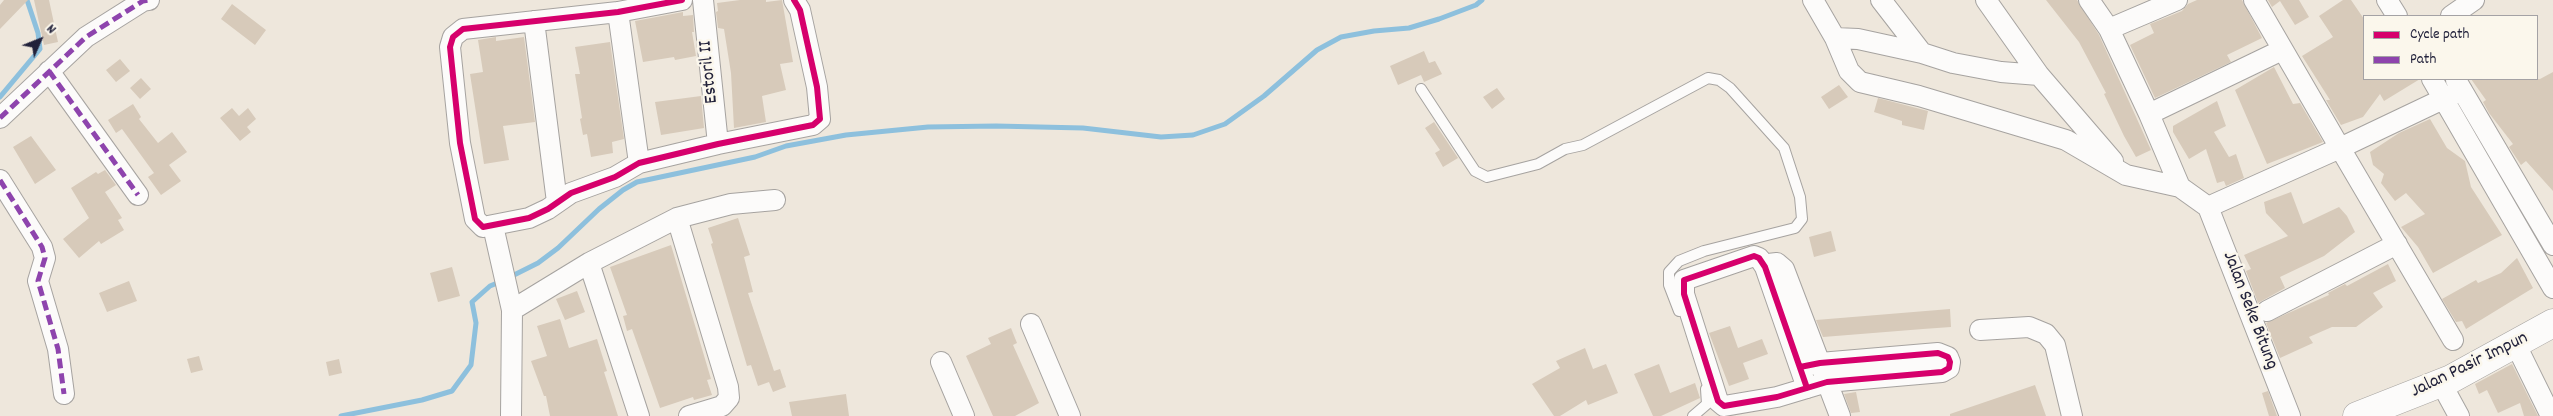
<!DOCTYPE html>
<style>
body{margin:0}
#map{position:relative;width:2553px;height:416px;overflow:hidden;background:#eee7dc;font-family:Dekko,sans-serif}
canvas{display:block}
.legend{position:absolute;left:2363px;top:15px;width:175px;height:65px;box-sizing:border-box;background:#fbf7ec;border:1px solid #a4a2a5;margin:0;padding:6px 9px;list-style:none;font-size:15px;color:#22223b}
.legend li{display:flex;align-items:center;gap:10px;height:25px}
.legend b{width:25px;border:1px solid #a4a2a5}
.north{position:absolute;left:15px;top:15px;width:50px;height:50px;-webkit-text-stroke:4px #fbf7ec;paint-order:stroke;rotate:46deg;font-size:14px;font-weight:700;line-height:20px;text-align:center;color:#22223b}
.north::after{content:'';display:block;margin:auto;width:18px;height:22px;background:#22223b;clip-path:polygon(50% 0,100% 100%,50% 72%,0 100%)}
</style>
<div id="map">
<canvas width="2553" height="416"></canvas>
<ul class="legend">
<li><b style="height:6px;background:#d6006c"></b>Cycle path</li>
<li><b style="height:6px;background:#8e44ad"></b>Path</li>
</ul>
<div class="north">N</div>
</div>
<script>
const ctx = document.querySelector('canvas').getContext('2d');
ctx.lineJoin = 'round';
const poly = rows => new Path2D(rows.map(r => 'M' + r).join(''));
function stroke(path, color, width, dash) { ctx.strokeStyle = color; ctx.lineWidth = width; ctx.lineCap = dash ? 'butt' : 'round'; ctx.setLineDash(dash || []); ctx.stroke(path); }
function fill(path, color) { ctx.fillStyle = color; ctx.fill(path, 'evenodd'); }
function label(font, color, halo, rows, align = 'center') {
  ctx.font = font + ' Dekko,sans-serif'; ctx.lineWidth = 5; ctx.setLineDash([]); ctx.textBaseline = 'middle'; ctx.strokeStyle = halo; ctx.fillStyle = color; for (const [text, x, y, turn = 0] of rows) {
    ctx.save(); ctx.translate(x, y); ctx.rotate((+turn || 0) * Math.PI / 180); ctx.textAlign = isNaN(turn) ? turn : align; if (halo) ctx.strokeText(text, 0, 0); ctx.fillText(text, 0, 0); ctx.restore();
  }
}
stroke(poly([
 [0,97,40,49,38,33,27,0],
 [510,277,538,263,558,248,599,209,623,190,637,182,755,157,786,146,846,135,928,127,996,126,1083,128,1161,137,1193,135,1225,124,1264,96,1317,50,1341,37,1374,31,1409,28,1439,19,1476,5,1482,0],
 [341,416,422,400,452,391,471,365,476,323,472,302,490,286,502,281]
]), '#8dc0dd', 5);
fill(poly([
 [4,0,28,0,0,29,0,5],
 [34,0,49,0,58,42,44,45],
 [740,0,766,0,766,2,782,0,793,62,780,64,786,90,762,96,766,122,734,128,731,73,724,29,718,28,716,12,718,11,717,3],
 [2046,0,2077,0,2099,35,2151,150,2136,157,2124,136,2104,94,2106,93,2079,42],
 [2197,0,2242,0,2262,38,2227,55,2231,62,2155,98,2130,45,2154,33,2150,24,2182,11,2188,4],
 [2268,0,2299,0,2309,17,2295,25,2280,1,2272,7],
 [2343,0,2351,0,2364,19,2364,79,2420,79,2384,101,2380,94,2363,117,2341,125,2326,100,2330,100,2302,56,2333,37,2319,16],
 [232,4,266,30,255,45,221,19],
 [683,12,683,16,693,15,694,32,692,32,696,56,675,60,674,57,643,62,635,21],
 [496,37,496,41,524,37,535,122,503,126,509,160,484,164,470,74,483,72,478,40],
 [610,42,624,139,612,142,613,153,591,157,587,134,583,135,580,119,582,118,575,74,580,74,575,47],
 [1424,51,1429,63,1435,61,1442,74,1424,82,1421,75,1398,85,1390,66],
 [120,59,130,71,116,82,106,70],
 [2274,67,2293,104,2300,103,2323,142,2267,164,2235,90],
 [2553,72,2553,191,2526,161,2521,165,2509,147,2513,144,2489,113,2483,102,2486,100,2471,79,2540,79],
 [141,78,151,89,140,99,130,88],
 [1839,85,1848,97,1829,109,1821,97],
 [1497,88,1505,99,1492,109,1483,97],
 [701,96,704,128,661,135,655,102],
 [1878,98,1928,111,1924,130,1902,125,1902,121,1874,112],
 [2217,101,2226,126,2214,132,2229,157,2236,154,2244,178,2226,186,2224,181,2217,183,2206,149,2189,159,2173,132,2173,126],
 [133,104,141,117,139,119,158,143,172,132,187,152,169,165,181,181,161,195,148,177,154,173,122,129,116,133,108,120],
 [232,108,239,116,248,108,256,119,247,127,251,132,240,141,220,118],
 [2430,119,2447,148,2465,161,2471,187,2502,235,2433,273,2418,247,2401,227,2425,214,2406,193,2395,201,2381,183,2384,174,2373,165,2370,152,2399,133],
 [1434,122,1458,158,1443,167,1435,153,1440,150,1425,128],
 [31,136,56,170,35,184,13,147],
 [105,170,116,185,105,192,122,218,118,220,124,230,101,244,99,241,79,258,63,239,89,218,71,188,96,172,98,174],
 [2291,192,2303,224,2339,207,2347,216,2355,232,2324,256,2280,277,2285,288,2258,303,2246,271,2251,269,2244,255,2288,236,2266,213,2264,202],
 [738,218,750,255,744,257,753,292,748,293,774,371,780,369,786,387,773,392,769,382,758,386,751,365,747,366,711,244,713,243,708,228],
 [1831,231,1836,251,1814,257,1809,237],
 [671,245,711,379,707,380,712,395,694,400,693,397,660,408,632,329,627,331,623,316,627,315,610,267],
 [2517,258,2533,288,2466,329,2462,321,2456,322,2442,299,2476,280,2478,283,2501,273],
 [2388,264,2396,281,2373,293,2383,307,2356,327,2332,327,2309,337,2313,343,2280,358,2266,323,2329,295,2328,293,2345,284,2347,286],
 [452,267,460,296,438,302,430,273],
 [129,281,137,301,107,312,99,293],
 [577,291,585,312,565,320,556,299],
 [1950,309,1951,327,1923,329,1823,337,1816,320],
 [560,319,569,348,597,339,607,371,604,372,618,416,550,416,546,396,544,396,531,361,547,356,537,326],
 [1730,326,1738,348,1762,339,1768,354,1743,363,1749,379,1729,386,1709,333],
 [1011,328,1017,343,1013,345,1039,403,1015,416,993,416,966,356,991,344,988,338],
 [1585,348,1593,369,1606,364,1618,393,1588,405,1586,400,1560,416,1554,416,1532,384,1560,368,1556,361],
 [199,356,203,370,191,373,187,359],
 [339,359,342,373,329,376,326,362],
 [1659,364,1670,393,1695,383,1700,398,1661,416,1653,416,1634,374],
 [2512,364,2538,416,2524,416,2520,403,2498,413,2487,390,2479,394,2475,384],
 [2035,385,2046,416,1950,416,1950,414],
 [2268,391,2277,416,2269,416,2262,393],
 [1856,392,1860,412,1851,413,1844,394],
 [846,394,849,416,792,416,789,402]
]), '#d7caba');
const lane = poly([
 [1421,89,1475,171,1487,177,1538,164,1565,149,1583,145,1708,78,1719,80,1730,88,1784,148,1800,197,1802,219,1795,228,1704,251,1679,261,1669,272,1669,285,1679,311],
 [1693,416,1707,404,1706,389]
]);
const street = poly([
 [682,0,618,12,463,29,453,37,450,47,460,143,475,219,483,227,529,218,548,209,571,193,615,177,639,163,718,144,813,125,820,119,817,87,800,10,794,0],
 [703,0,718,144],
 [1813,0,1835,38,1849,71,1860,82,1919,96,2066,140,2126,175,2180,187,2208,207],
 [1881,0,1922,53,1953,63,2001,72,2039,75],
 [1986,0,2039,75,2113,161],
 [2089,0,2109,29,2149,114,2180,187],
 [2387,0,2397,16],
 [618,12,639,163],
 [2451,16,2474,0],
 [534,21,557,202],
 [2109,29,2177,0],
 [1835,38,1858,39,1922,53],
 [49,71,138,195],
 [2432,79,2553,288],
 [2456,80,2553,245],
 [2149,114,2282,50],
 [0,118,86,37,143,1,149,0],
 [0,180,42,247,45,258,38,281,58,349,64,394],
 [2208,207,2340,148,2254,0],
 [2208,207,2290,416],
 [677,218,728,387,729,398,722,406,689,416],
 [493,226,512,310,511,416],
 [589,263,639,416],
 [1765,267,1768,264,1777,263,1784,269,1840,416],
 [512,310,589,263,677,218,731,204,775,200],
 [2267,311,2397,244],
 [1031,324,1070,416],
 [1980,330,2029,327,2046,334,2055,345,2072,416],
 [2453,340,2340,148,2462,90],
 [2516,345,2551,416],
 [941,362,964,416],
 [1800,367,1820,363,1938,353,1948,357,1950,362,1949,368,1942,372,1827,382,1777,397,1724,406,1718,401,1684,294,1684,280,1754,256,1759,258,1765,267,1807,388],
 [2441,383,2459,416]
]);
const secondary = poly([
 [2357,416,2451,379,2553,323]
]);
stroke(lane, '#a6a3a0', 12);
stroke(street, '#a6a3a0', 22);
stroke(secondary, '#a6a3a0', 29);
stroke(lane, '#fcfbfa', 10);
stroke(street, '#fcfbfa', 20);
stroke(secondary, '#fcfbfa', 28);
stroke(poly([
 [49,71,138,195],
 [0,118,86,37,143,1,149,0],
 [0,180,42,247,45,258,38,281,58,349,64,394]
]), '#8e44ad', 5, [10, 5]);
stroke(poly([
 [682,0,618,12,463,29,453,37,450,47,460,143,475,219,483,227,529,218,548,209,571,193,615,177,639,163,718,144,813,125,820,119,817,87,800,10,794,0],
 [1800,367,1820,363,1938,353,1948,357,1950,362,1949,368,1942,372,1827,382,1777,397,1724,406,1718,401,1684,294,1684,280,1754,256,1759,258,1765,267,1807,388]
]), '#d6006c', 6);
label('19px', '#22223b', '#fbf7ec', [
 ["Estoril II",710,72,-96],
 ["Jalan Seke Bitung",2249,311,69],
 ["Jalan Pasir Impun",2470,366,-26]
]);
</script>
